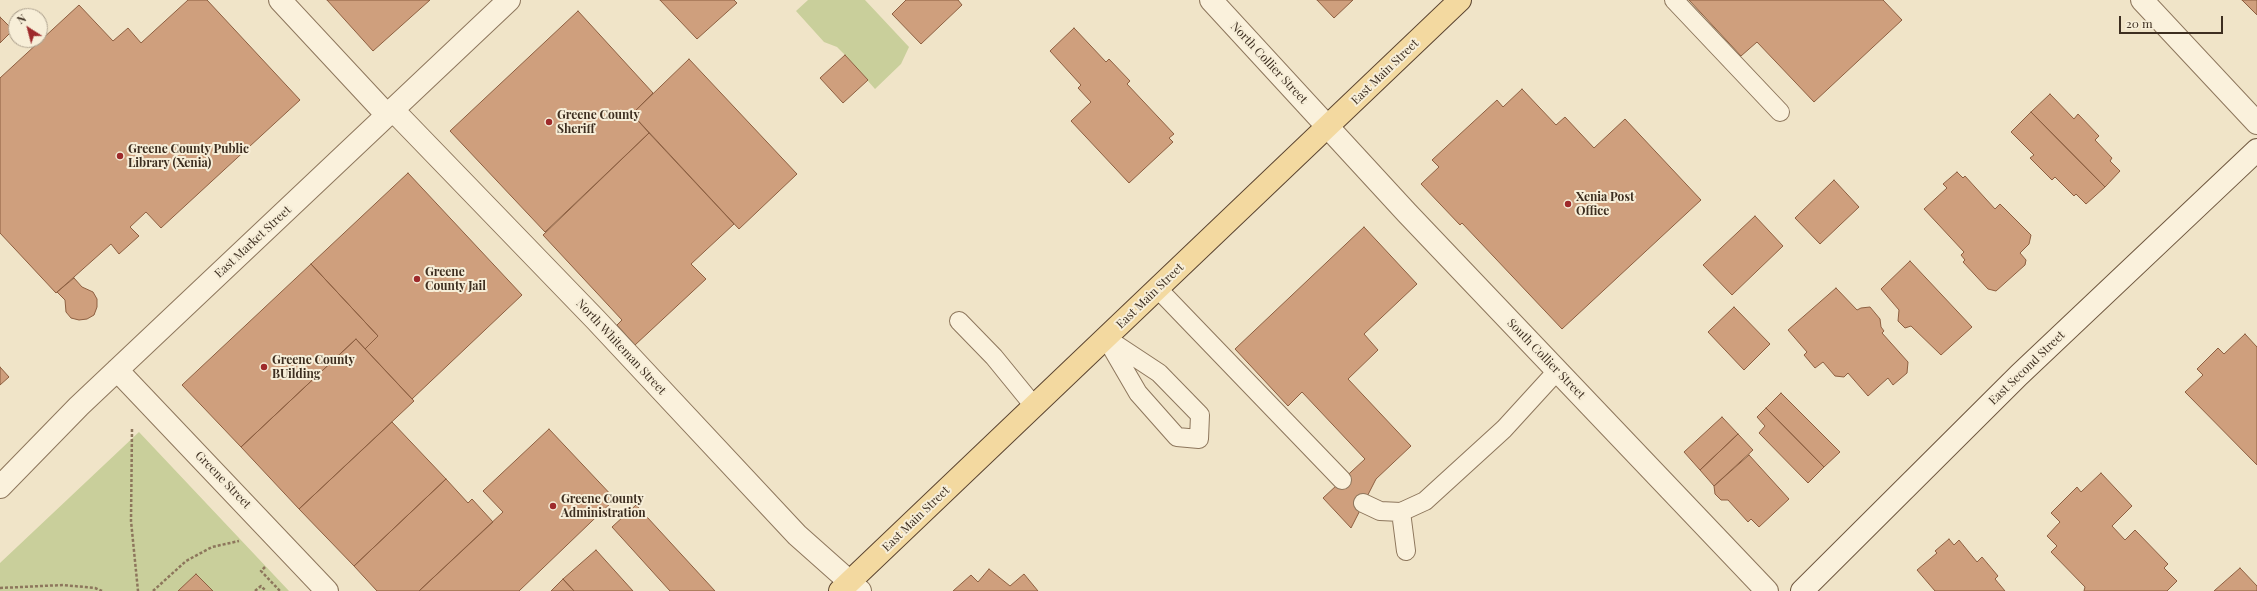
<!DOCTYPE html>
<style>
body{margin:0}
#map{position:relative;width:2257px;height:591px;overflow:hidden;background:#f0e4c8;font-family:"Playfair Display",serif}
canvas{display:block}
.north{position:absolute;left:8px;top:8px;width:40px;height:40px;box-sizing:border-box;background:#f7eed8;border:1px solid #ada18e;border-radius:50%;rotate:324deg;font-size:11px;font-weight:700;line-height:16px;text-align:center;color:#3d2e20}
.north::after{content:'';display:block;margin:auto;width:14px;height:18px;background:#9e2a2b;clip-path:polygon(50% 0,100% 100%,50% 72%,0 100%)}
.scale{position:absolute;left:2119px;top:16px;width:104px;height:18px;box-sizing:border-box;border:2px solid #3d2e20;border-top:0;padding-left:5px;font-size:12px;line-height:14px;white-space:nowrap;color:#3d2e20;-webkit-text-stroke:3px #f7eed8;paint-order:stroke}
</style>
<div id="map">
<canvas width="2257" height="591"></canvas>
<div class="north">N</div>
<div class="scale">20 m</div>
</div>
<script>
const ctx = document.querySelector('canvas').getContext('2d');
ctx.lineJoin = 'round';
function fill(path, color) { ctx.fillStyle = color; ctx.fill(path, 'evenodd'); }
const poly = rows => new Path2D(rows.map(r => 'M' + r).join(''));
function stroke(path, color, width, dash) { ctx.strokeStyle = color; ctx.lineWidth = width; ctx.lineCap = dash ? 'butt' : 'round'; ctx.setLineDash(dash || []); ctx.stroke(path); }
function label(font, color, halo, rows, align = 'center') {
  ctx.font = font + ' "Playfair Display",serif'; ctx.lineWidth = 4; ctx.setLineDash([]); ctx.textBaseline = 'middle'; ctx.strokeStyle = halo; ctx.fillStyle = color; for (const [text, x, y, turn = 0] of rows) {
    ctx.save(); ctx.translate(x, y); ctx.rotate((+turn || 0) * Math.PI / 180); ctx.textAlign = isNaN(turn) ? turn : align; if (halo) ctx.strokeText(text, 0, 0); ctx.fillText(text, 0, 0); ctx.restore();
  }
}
fill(poly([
 [808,0,865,0,909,47,901,64,875,89,845,55,837,47,824,42,796,11],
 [139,432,289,591,0,591,0,563]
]), '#c9cf9b');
const building = poly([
 [188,0,207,0,300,100,161,228,146,212,130,227,139,236,119,254,111,244,56,293,0,233,0,78,79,5,113,41,128,28,141,43,188,0],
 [327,0,430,0,373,51,327,0],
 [660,0,734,0,737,3,697,39,660,0],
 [906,0,958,0,962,5,921,44,892,14,906,0],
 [1317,0,1353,0,1334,18,1317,0],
 [1689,0,1883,0,1902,20,1814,102,1757,42,1741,56,1689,0],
 [2242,0,2257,0,2257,15,2242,0],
 [578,11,653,93,632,114,649,133,545,232,450,131,578,11],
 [0,17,13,30,0,43,0,17],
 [1074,28,1106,62,1109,59,1130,81,1127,84,1174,134,1169,138,1173,142,1129,183,1071,121,1091,102,1078,88,1081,85,1050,51,1074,28],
 [845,55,868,80,843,103,820,78,845,55],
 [689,59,797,174,739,229,632,114,689,59],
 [1522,89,1556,125,1565,117,1594,148,1625,119,1701,200,1562,329,1462,223,1460,225,1421,184,1439,167,1432,160,1497,100,1503,107,1522,89],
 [2050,94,2074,119,2078,114,2099,136,2095,140,2112,158,2110,161,2120,171,2105,187,2031,112,2050,94],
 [2031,112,2105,187,2086,204,2076,194,2074,196,2055,177,2052,180,2030,158,2034,155,2011,132,2031,112],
 [649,133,734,224,691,264,706,279,635,345,617,325,622,320,543,235,649,133],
 [1957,172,1963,178,1965,176,1995,209,2000,204,2031,235,2029,244,2020,253,2026,260,2025,265,1996,291,1988,289,1963,262,1965,260,1961,255,1964,252,1924,209,1947,188,1943,184,1957,172],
 [408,173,522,295,412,399,365,349,378,336,311,264,408,173],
 [1834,180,1859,207,1820,244,1795,218,1834,180],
 [1755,216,1783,246,1732,295,1703,265,1755,216],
 [1364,227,1417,284,1364,334,1378,350,1348,379,1411,446,1376,479,1351,528,1323,498,1365,459,1302,392,1288,406,1235,349,1364,227],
 [1910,261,1972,327,1941,355,1911,326,1905,328,1898,321,1899,310,1881,289,1910,261],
 [311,264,378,336,365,349,356,339,241,447,182,385,311,264],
 [74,278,82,287,93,292,97,299,97,307,94,315,87,319,79,320,71,318,66,312,65,300,57,292,74,278],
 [1836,288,1857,310,1861,308,1870,307,1880,319,1881,327,1884,331,1882,333,1908,362,1907,373,1893,385,1888,378,1868,396,1848,373,1844,377,1835,376,1823,362,1815,368,1804,355,1807,352,1788,330,1836,288],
 [1734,307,1770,344,1744,370,1708,332,1734,307],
 [2245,334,2257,347,2257,465,2185,392,2203,375,2197,369,2218,348,2224,354,2245,334],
 [356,339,414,401,299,509,241,447,356,339],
 [0,367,9,377,0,385,0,367],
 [1781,393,1840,452,1824,467,1766,408,1781,393],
 [1766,408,1824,467,1808,483,1759,433,1765,426,1757,417,1766,408],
 [1722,417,1738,434,1700,470,1684,452,1722,417],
 [392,422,446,479,354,566,299,509,392,422],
 [549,429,615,499,519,591,419,591,503,512,483,491,549,429],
 [1738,434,1753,450,1714,486,1700,470,1738,434],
 [1749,455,1789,499,1759,527,1751,519,1748,522,1728,500,1721,500,1715,494,1714,486,1749,455],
 [2101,473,2132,506,2112,526,2125,540,2135,530,2168,564,2164,568,2177,581,2167,591,2084,591,2085,587,2051,552,2057,546,2047,536,2060,522,2051,513,2077,487,2081,492,2101,473],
 [446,479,468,503,472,499,493,522,419,591,377,591,354,566,446,479],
 [636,505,715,591,670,591,612,527,636,505],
 [1949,539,1954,545,1959,540,1977,562,1982,557,1998,576,1995,579,2005,591,1935,591,1917,570,1937,553,1935,551,1949,539],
 [596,550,633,591,574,591,563,579,596,550],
 [2240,568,2257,586,2257,591,2214,591,2240,568],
 [989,569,1010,586,1024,574,1038,591,953,591,971,575,978,582,989,569],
 [196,574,213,591,178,591,196,574],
 [563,579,574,591,551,591,563,579]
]);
fill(building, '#cf9f7d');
stroke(building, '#8d5f41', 1);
const service = poly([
 [1674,0,1780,112],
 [1158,289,1342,480],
 [959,321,994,357,1034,406],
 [1106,338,1159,373,1200,415,1199,439,1177,437,1138,393,1106,338],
 [1363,503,1380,511,1401,512,1425,501,1504,429,1557,371],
 [1401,512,1406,551]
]);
const minor = poly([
 [280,0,387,115],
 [1211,0,1407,213,1767,591],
 [2142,0,2257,123],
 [393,110,596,320,797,535,860,591],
 [117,370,327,591],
 [0,487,79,406,509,0]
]);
const secondary = poly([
 [1802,591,2019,375,2257,150]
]);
const primary = poly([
 [840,591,1460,0]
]);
stroke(service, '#8d765c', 20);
stroke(minor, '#8d765c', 24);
stroke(secondary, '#6f573f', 24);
stroke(primary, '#5b4430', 24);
stroke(poly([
 [132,429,131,521,138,591],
 [265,567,261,571,280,591],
 [0,588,63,585,95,588,102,591],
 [153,591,186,561,212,547,239,541],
 [255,591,261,586,266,591]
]), '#8d765c', 2.5, [3, 2]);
stroke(service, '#faf1dc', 18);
stroke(minor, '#faf1dc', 22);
stroke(secondary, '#faf1dc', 22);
stroke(primary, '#f3d9a0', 22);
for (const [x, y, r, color] of [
 [549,122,4,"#9e2a2b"],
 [120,156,4,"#9e2a2b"],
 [1568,204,4,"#9e2a2b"],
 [417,279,4,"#9e2a2b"],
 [264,367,4,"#9e2a2b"],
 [553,506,4,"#9e2a2b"]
]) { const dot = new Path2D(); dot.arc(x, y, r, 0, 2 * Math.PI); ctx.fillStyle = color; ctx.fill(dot); stroke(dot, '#f7eed8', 1.5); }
label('12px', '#3d2e20', '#f7eed8', [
 ["North Collier Street",1269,63,47],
 ["East Main Street",1385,72,-44],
 ["East Market Street",253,242,-43],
 ["East Main Street",1150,296,-44],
 ["North Whiteman Street",621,347,47],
 ["South Collier Street",1546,359,46],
 ["East Second Street",2027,368,-44],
 ["Greene Street",223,480,46],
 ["East Main Street",916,519,-44]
]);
label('bold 12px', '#3d2e20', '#f7eed8', [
 ["Greene County",557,115],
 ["Sheriff",557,129],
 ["Greene County Public",128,149],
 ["Library (Xenia)",128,163],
 ["Xenia Post",1576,197],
 ["Office",1576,211],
 ["Greene",425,272],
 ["County Jail",425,286],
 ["Greene County",272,360],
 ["BUilding",272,374],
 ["Greene County",561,499],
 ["Administration",561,513]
], 'left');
</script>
